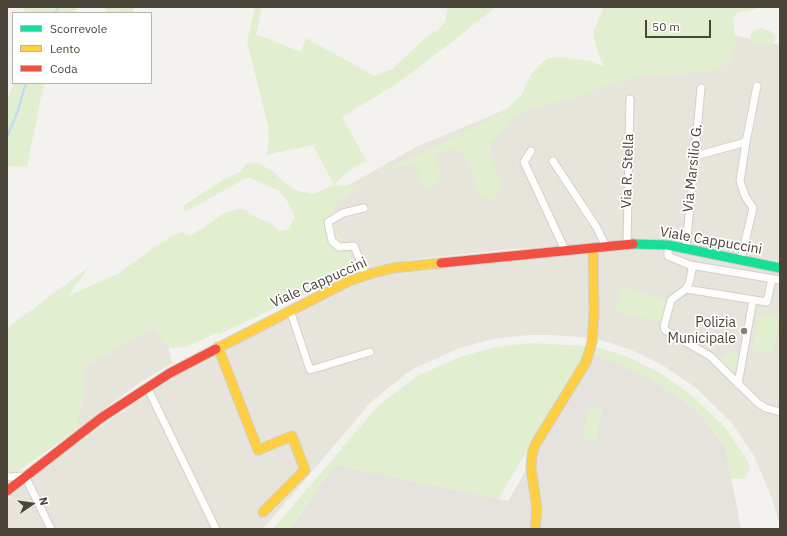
<!DOCTYPE html>
<style>
body{margin:0}
#map{position:relative;width:787px;height:536px;overflow:hidden;background:#f4f2ee;font-family:"IBM Plex Sans",sans-serif}
canvas{display:block}
.frame{position:absolute;inset:0;border:8px solid #4b4439;pointer-events:none}
.legend{position:absolute;left:12px;top:12px;width:140px;height:72px;box-sizing:border-box;background:#fff;border:1px solid #b7b4b0;margin:0;padding:5px 7px;list-style:none;font-size:12px;color:#4b4439}
.legend li{display:flex;align-items:center;gap:8px;height:20px}
.legend b{width:20px;border:1px solid #b7b4b0}
.north{position:absolute;left:12px;top:484px;width:40px;height:40px;-webkit-text-stroke:3px #fff;paint-order:stroke;rotate:77deg;font-size:11px;font-weight:700;line-height:16px;text-align:center;color:#4b4439}
.north::after{content:'';display:block;margin:auto;width:14px;height:18px;background:#4b4439;clip-path:polygon(50% 0,100% 100%,50% 72%,0 100%)}
.scale{position:absolute;left:645px;top:20px;width:66px;height:18px;box-sizing:border-box;border:2px solid #4b4439;border-top:0;padding-left:5px;font-size:12px;line-height:14px;white-space:nowrap;color:#4b4439;-webkit-text-stroke:3px #fff;paint-order:stroke}
</style>
<div id="map">
<canvas width="787" height="536"></canvas>
<div class="frame"></div>
<ul class="legend">
<li><b style="height:5px;background:#16e098"></b>Scorrevole</li>
<li><b style="height:5px;background:#ffcf43"></b>Lento</li>
<li><b style="height:5px;background:#f24e42"></b>Coda</li>
</ul>
<div class="north">N</div>
<div class="scale">50 m</div>
</div>
<script>
const ctx = document.querySelector('canvas').getContext('2d');
ctx.lineJoin = 'round';
function fill(path, color) { ctx.fillStyle = color; ctx.fill(path, 'evenodd'); }
const poly = rows => new Path2D(rows.map(r => 'M' + r).join(''));
function stroke(path, color, width, dash) { ctx.strokeStyle = color; ctx.lineWidth = width; ctx.lineCap = dash ? 'butt' : 'round'; ctx.setLineDash(dash || []); ctx.stroke(path); }
function label(font, color, halo, rows, align = 'center') {
  ctx.font = font + ' "IBM Plex Sans",sans-serif'; ctx.lineWidth = 3.5; ctx.setLineDash([]); ctx.textBaseline = 'middle'; ctx.strokeStyle = halo; ctx.fillStyle = color; for (const [text, x, y, turn = 0] of rows) {
    ctx.save(); ctx.translate(x, y); ctx.rotate((+turn || 0) * Math.PI / 180); ctx.textAlign = isNaN(turn) ? turn : align; if (halo) ctx.strokeText(text, 0, 0); ctx.fillText(text, 0, 0); ctx.restore();
  }
}
fill(poly([
 [732,35,780,45,780,262,711,249,557,246,501,250,409,260,358,271,338,281,312,206,416,147,519,104,637,68,726,64],
 [627,247,666,248,780,272,780,527,772,498,753,454,731,422,695,387,664,366,629,349,593,338,550,335,528,335,494,339,460,348,411,370,371,402,263,529,7,529,7,499,45,467,120,413,178,374,356,283,392,273],
 [154,325,165,344,169,348,172,363,136,385,81,427,76,420,83,399,84,389,82,367,148,331]
]), '#e7e4dc');
fill(poly([
 [594,355,625,367,650,379,691,406,704,419,725,447,741,529,290,529,335,465,508,501]
]), '#e6e2de');
fill(poly([
 [27,7,78,7,74,13,21,13],
 [104,7,135,7,131,13,121,13,116,11,115,13,107,13],
 [255,7,262,7,256,34,301,52,306,38,375,76,392,69,425,38,438,30,445,22,448,7,495,7,485,16,401,81,342,117,366,160,344,174,334,185,349,186,361,189,351,192,334,206,333,215,335,228,341,240,354,261,348,271,323,285,218,335,216,333,186,347,169,348,161,339,157,329,153,325,148,331,82,367,84,389,83,399,76,420,81,427,22,468,18,473,13,476,10,471,7,471,7,330,9,327,89,267,68,296,117,274,170,237,181,232,190,235,200,230,223,214,231,211,239,209,246,210,253,216,271,223,279,231,289,229,295,217,287,201,279,191,248,177,185,212,183,206,223,180,242,171,246,164,257,162,272,171,285,183,298,191,313,194,334,185,313,145,266,155,269,139,268,126,247,42],
 [604,7,762,7,737,13,734,16,733,20,736,45,731,60,719,69,708,72,637,76,599,88,582,96,556,102,527,111,512,118,503,130,490,143,490,155,501,181,501,191,494,200,485,199,477,191,468,164,461,151,454,149,435,155,440,172,439,179,438,183,430,190,427,190,424,186,418,172,413,163,374,173,417,155,503,112,521,96,531,74,547,58,561,57,591,61,604,67,596,47,593,32],
 [762,28,770,31,776,37,775,41,771,45,759,45,752,43,750,39,751,33,757,29],
 [14,83,44,83,27,167,7,166,7,101],
 [622,287,666,299,660,323,616,311],
 [759,314,779,317,773,354,752,350],
 [529,343,587,346,579,366,498,499,335,465,290,529,273,529,376,408,415,377,463,356,496,347],
 [596,347,626,356,660,373,690,394,725,427,746,458,750,467,746,477,741,479,731,479,725,447,704,419,691,406,650,379,625,367,594,355],
 [736,351,742,355,738,371,734,373,730,371,721,364,721,360,726,354],
 [589,406,603,409,596,441,582,438]
]), '#e1eecf');
stroke(poly([
 [55,13,59,7],
 [7,137,17,113,26,83]
]), '#c0ddf1', 2.5);
const street = poly([
 [531,151,524,162,565,250],
 [695,156,746,142],
 [553,161,597,228,606,247],
 [364,208,343,213,328,222,332,241,339,247,354,246,366,275],
 [627,244,630,99],
 [668,245,668,256,690,265,780,280],
 [686,248,701,88],
 [741,259,753,208,745,196,740,181,746,142,757,86],
 [690,265,692,270,689,283,686,289,671,300,664,326,665,330,710,356,758,403,766,408,780,412],
 [686,289,767,302,772,279],
 [290,310,310,370,370,352],
 [738,384,753,300],
 [147,387,216,529],
 [7,477,25,476,51,529]
]);
const fast = poly([
 [633,244,668,245,780,268]
]);
const slow = poly([
 [218,347,258,450,292,436,305,470,263,512],
 [216,349,349,281,369,274,393,268,441,263],
 [535,529,537,509,531,468,532,455,535,445,586,362,592,342,594,313,593,248]
]);
const jam = poly([
 [441,263,633,244],
 [7,491,101,418,170,373,216,349]
]);
stroke(street, '#d2d0cb', 9);
stroke(fast, '#d3cfc5', 11);
stroke(slow, '#d3cfc5', 11);
stroke(jam, '#d3cfc5', 11);
stroke(street, '#fdfdfc', 7);
stroke(fast, '#16e098', 9);
stroke(slow, '#ffcf43', 9);
stroke(jam, '#f24e42', 9);
for (const [x, y, r, color] of [
 [744,331,4,"#868178"]
]) { const dot = new Path2D(); dot.arc(x, y, r, 0, 2 * Math.PI); ctx.fillStyle = color; ctx.fill(dot); stroke(dot, '#fff', 1.5); }
label('14px', '#4b4439', '#fff', [
 ["Via Marsilio G.",693,168,-84],
 ["Via R. Stella",628,171,-88],
 ["Viale Cappuccini",711,241,10],
 ["Viale Cappuccini",319,283,-24]
]);
label('14px', '#4b4439', '#fff', [
 ["Polizia",736,323],
 ["Municipale",736,339]
], 'right');
</script>
